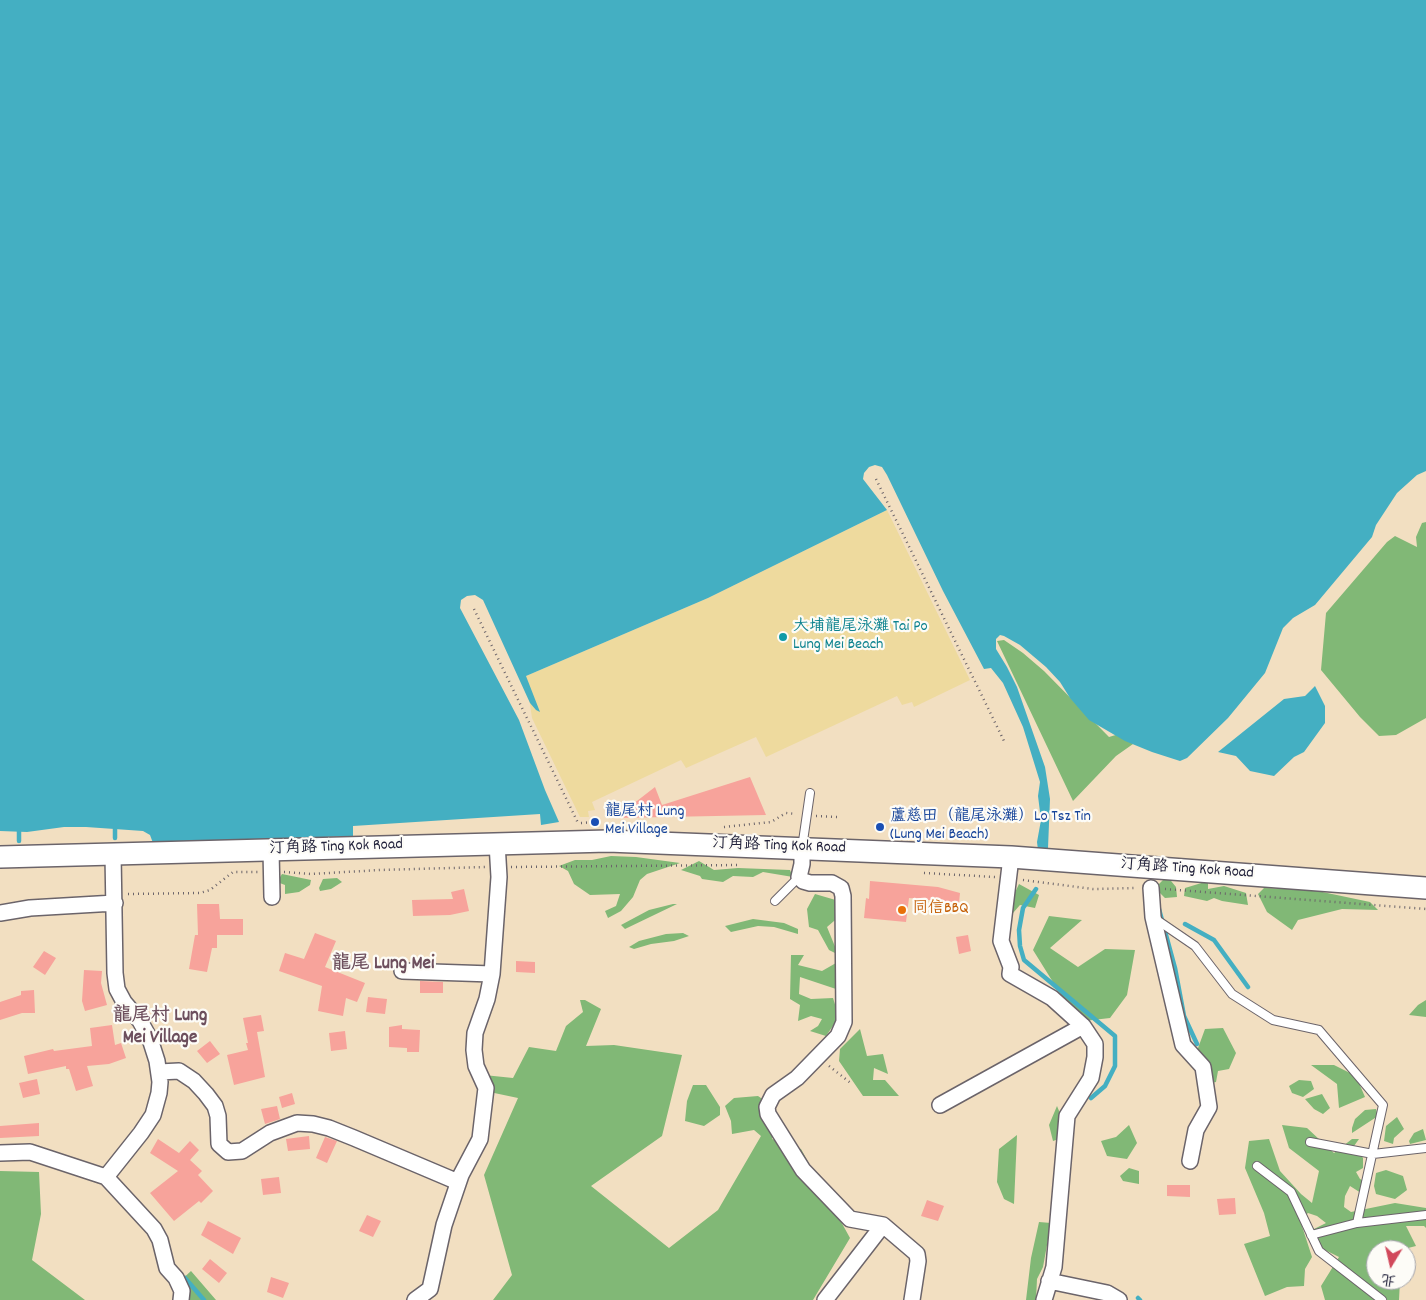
<!DOCTYPE html>
<meta charset="utf-8">
<style>
body{margin:0}
#map{position:relative;width:1426px;height:1300px;overflow:hidden;background:#f2dfc1;font-family:Dekko,"LXGW WenKai TC",sans-serif}
canvas{display:block}
.north{position:absolute;left:1366px;top:1240px;width:50px;height:50px;box-sizing:border-box;background:#fdfcf7;border:1px solid #a5a5ac;border-radius:50%;rotate:189deg;font-size:14px;font-weight:700;line-height:20px;text-align:center;color:#22223b}
.north::after{content:'';display:block;margin:auto;width:18px;height:22px;background:#d1495b;clip-path:polygon(50% 0,100% 100%,50% 72%,0 100%)}
</style>
<div id="map">
<canvas width="1426" height="1300"></canvas>
<div class="north">北</div>
</div>
<script>
const ctx = document.querySelector('canvas').getContext('2d');
ctx.lineJoin = 'round';
function fill(path, color) { ctx.fillStyle = color; ctx.fill(path, 'evenodd'); }
const poly = rows => new Path2D(rows.map(r => 'M' + r).join(''));
function stroke(path, color, width, dash) { ctx.strokeStyle = color; ctx.lineWidth = width; ctx.lineCap = dash ? 'butt' : 'round'; ctx.setLineDash(dash || []); ctx.stroke(path); }
function label(font, color, halo, rows, align = 'center') {
  ctx.font = font + ' Dekko,"LXGW WenKai TC",sans-serif'; ctx.lineWidth = 4.5; ctx.setLineDash([]); ctx.textBaseline = 'middle'; ctx.strokeStyle = halo; ctx.fillStyle = color; for (const [text, x, y, turn = 0] of rows) {
    ctx.save(); ctx.translate(x, y); ctx.rotate((+turn || 0) * Math.PI / 180); ctx.textAlign = isNaN(turn) ? turn : align; if (halo) ctx.strokeText(text, 0, 0); ctx.fillText(text, 0, 0); ctx.restore();
  }
}
fill(poly([
 [1426,522,1426,718,1396,735,1379,736,1360,717,1321,670,1326,613,1387,542,1395,536,1417,547,1416,537,1422,523],
 [1004,640,1023,653,1044,671,1109,737,1119,734,1133,744,1116,756,1073,801,997,641],
 [611,856,636,857,680,863,647,874,640,880,633,897,621,911,608,918,605,911,616,906,620,894,590,895,574,884,568,871,559,866,575,860,592,860],
 [699,861,714,870,738,868,790,870,793,877,763,872,753,877,733,876,723,882,702,879,700,876,681,870],
 [282,874,311,880,310,885,299,892,285,894,285,885,277,882],
 [1167,876,1176,887,1177,897,1165,898,1159,892,1149,894],
 [337,878,342,882,331,889,320,891,319,888,323,879],
 [1208,881,1208,889,1224,886,1246,893,1248,905,1222,901,1214,898,1207,901,1184,896,1185,888],
 [1019,884,1039,895,1035,908,1020,905,1013,913,1010,903],
 [1264,888,1313,890,1370,902,1378,910,1342,909,1298,920,1292,930,1267,912,1258,894],
 [815,894,839,901,841,915,827,927,836,949,835,953,829,950,818,930,809,927,807,909],
 [673,904,677,904,625,929,621,925,649,910],
 [1049,916,1082,920,1050,948,1078,967,1105,949,1135,950,1127,995,1110,1018,1084,1021,1066,1003,1033,950],
 [753,919,784,923,798,929,798,934,774,927,758,926,731,932,725,926],
 [683,933,689,936,674,941,651,944,634,949,629,947,639,941,666,934],
 [791,955,804,955,798,965,822,971,836,963,851,984,844,993,836,989,800,977,799,994,811,999,833,998,839,1017,826,1036,810,1031,818,1026,822,1019,811,1016,798,1021,800,1005,790,999],
 [580,1000,585,1000,601,1009,586,1046,614,1045,682,1055,662,1136,591,1186,669,1248,718,1210,761,1136,754,1130,732,1134,731,1121,725,1106,734,1098,758,1096,774,1107,759,1111,778,1122,772,1139,801,1149,850,1238,813,1300,493,1300,512,1275,484,1175,518,1098,480,1090,484,1075,513,1078,529,1047,556,1051,566,1026,583,1012],
 [1426,1000,1426,1017,1409,1015,1418,1005],
 [1223,1028,1236,1053,1229,1069,1218,1071,1216,1082,1201,1085,1194,1059,1205,1029],
 [860,1029,867,1056,883,1054,888,1074,874,1068,873,1080,885,1080,899,1096,863,1096,839,1061,840,1049],
 [1311,1065,1334,1065,1356,1076,1365,1097,1339,1108,1337,1084],
 [1299,1080,1311,1081,1314,1089,1303,1097,1292,1093,1289,1086],
 [693,1085,706,1085,720,1107,720,1115,704,1126,685,1121,687,1101],
 [1322,1094,1330,1108,1323,1114,1314,1109,1305,1099],
 [1057,1106,1062,1118,1059,1139,1053,1141,1049,1125],
 [1376,1109,1378,1116,1352,1133,1352,1128,1355,1119,1365,1110],
 [1397,1117,1404,1129,1394,1138,1393,1144,1384,1141,1386,1126],
 [1129,1125,1137,1143,1127,1159,1107,1156,1101,1141,1116,1137],
 [1282,1125,1307,1128,1334,1153,1352,1139,1359,1139,1354,1146,1363,1158,1363,1168,1356,1172,1360,1179,1370,1184,1361,1193,1350,1186,1345,1196,1344,1207,1351,1212,1395,1203,1426,1208,1426,1228,1424,1226,1406,1226,1416,1246,1408,1248,1400,1242,1399,1250,1376,1250,1376,1280,1400,1280,1399,1300,1325,1300,1321,1286,1339,1257,1321,1248,1314,1229,1326,1223,1317,1216,1308,1213,1300,1220,1312,1257,1305,1269,1304,1286,1287,1287,1265,1296,1244,1244,1270,1236,1264,1213,1245,1168,1249,1141,1269,1139,1280,1171,1301,1194,1312,1203,1319,1171,1289,1148],
 [1423,1129,1426,1140,1410,1144,1409,1141,1414,1133],
 [1017,1135,1014,1204,1004,1199,997,1182,999,1149],
 [1129,1168,1139,1171,1139,1184,1123,1181,1120,1176],
 [1386,1170,1403,1176,1407,1190,1395,1199,1376,1194,1374,1186,1376,1173],
 [0,1171,39,1172,41,1214,32,1260,85,1300,0,1300],
 [1039,1222,1051,1223,1043,1267,1037,1279,1036,1300,1026,1300,1031,1258],
 [191,1271,216,1300,184,1300,178,1283]
]), '#81b876');
fill(poly([
 [887,510,970,680,914,707,912,702,902,705,897,696,766,757,756,737,686,768,681,760,592,802,595,810,588,811,589,817,580,817,532,718,526,676,708,598]
]), '#eeda9e');
fill(poly([
 [0,0,1426,0,1426,471,1417,475,1397,493,1376,525,1372,537,1315,605,1293,618,1283,628,1265,673,1228,718,1187,758,1180,761,1152,752,1125,741,1089,720,1070,698,1060,682,1046,667,1020,645,1004,636,1000,635,996,639,996,649,1007,667,1017,687,1045,767,1050,799,1048,848,1046,851,1038,850,1037,842,1041,820,1038,796,1040,782,1023,727,1003,683,991,668,984,669,943,591,887,475,882,467,875,465,869,467,864,473,863,479,887,510,708,598,526,676,540,712,536,710,530,703,483,600,475,595,467,596,461,600,460,608,519,720,545,790,559,822,541,825,540,814,353,826,353,836,153,843,150,835,143,831,86,827,64,827,27,832,0,831],
 [1315,686,1325,706,1325,723,1304,752,1294,757,1274,776,1250,771,1236,756,1218,752,1284,699,1305,696]
]), '#44afc2');
stroke(poly([
 [115,838,115,829],
 [19,841,19,831],
 [1036,889,1023,908,1019,930,1020,946,1024,960,1115,1036,1115,1066,1105,1086,1091,1098],
 [1159,909,1175,968,1184,1016,1197,1044],
 [1185,924,1214,940,1248,987],
 [185,1278,204,1300],
 [1138,1298,1140,1300]
]), '#44afc2', 4.5);
fill(poly([
 [750,777,766,815,615,818,655,787,662,805],
 [870,881,938,887,960,893,959,903,909,898,906,922,864,918,866,898,869,899],
 [464,889,469,911,450,915,413,916,412,900,453,899,451,892],
 [197,904,219,904,220,919,243,919,243,935,217,935,217,948,212,948,207,972,189,969,195,935,198,935],
 [315,933,336,941,325,967,365,983,357,1002,346,998,343,1016,318,1011,322,986,279,971,285,953,304,959],
 [968,935,971,951,959,954,956,937],
 [44,951,56,958,45,975,33,967],
 [516,961,535,962,535,973,516,972],
 [84,970,102,971,101,983,107,1005,85,1011,82,1001],
 [420,981,443,982,443,993,420,993],
 [34,990,35,1013,22,1013,0,1020,0,1002,21,995,21,991],
 [368,997,387,999,385,1014,366,1012],
 [261,1015,264,1031,257,1032,265,1077,234,1085,227,1055,248,1050,246,1043,248,1043,243,1018],
 [112,1025,115,1045,121,1043,126,1058,109,1064,87,1066,93,1086,76,1091,69,1069,66,1069,66,1066,28,1074,24,1056,53,1049,54,1051,92,1046,90,1028],
 [402,1025,402,1029,420,1030,419,1052,407,1052,407,1048,389,1047,389,1027],
 [345,1031,347,1049,331,1051,329,1033],
 [210,1041,220,1054,207,1063,197,1051],
 [37,1079,40,1094,23,1098,19,1083],
 [292,1093,295,1104,282,1108,279,1097],
 [277,1106,280,1119,265,1124,261,1109],
 [39,1123,39,1136,0,1138,0,1126],
 [309,1136,310,1149,288,1151,286,1139],
 [325,1137,337,1141,327,1163,316,1158],
 [158,1139,179,1153,190,1141,199,1150,190,1160,202,1171,198,1175,213,1191,201,1203,199,1201,174,1221,150,1193,178,1171,150,1153],
 [279,1177,281,1193,263,1195,261,1179],
 [1167,1185,1190,1185,1190,1197,1167,1196],
 [1235,1198,1236,1214,1219,1215,1217,1199],
 [927,1200,944,1206,938,1221,921,1216],
 [367,1215,381,1221,373,1237,359,1231],
 [208,1221,241,1238,233,1254,201,1235],
 [210,1259,227,1273,219,1283,202,1269],
 [271,1277,289,1283,283,1298,267,1292]
]), '#f7a39b');
const lane = poly([
 [802,848,810,793],
 [775,901,799,877],
 [1154,918,1195,946,1232,994,1273,1020,1319,1030,1383,1105,1357,1223],
 [1310,1142,1373,1154,1426,1148],
 [1257,1166,1291,1192,1319,1251,1382,1300],
 [1311,1235,1357,1223,1426,1215]
]);
const street = poly([
 [802,848,802,864,799,877,803,881,810,883,832,883,841,888,843,896,844,1022,838,1036,797,1078,773,1095,767,1107,768,1114,803,1170,850,1219,883,1225,917,1254,918,1261,912,1300],
 [271,850,272,897],
 [1011,857,1001,941,1011,967,1010,974,1052,998,1083,1026,1095,1044,1095,1057,1091,1078,1067,1116,1054,1267,1044,1300],
 [1151,888,1153,917,1183,1045,1203,1067,1209,1107,1196,1130,1190,1161],
 [0,913,30,908,115,903],
 [402,971,492,974],
 [159,1072,179,1071,194,1081,206,1094,215,1106,218,1116,219,1144,228,1152,242,1151,270,1133,297,1123,313,1124,329,1128,354,1138,458,1182],
 [940,1105,1083,1026],
 [0,1153,30,1152,106,1177,154,1229,160,1240,167,1268,176,1278,182,1291,181,1300],
 [106,1177,141,1133,153,1115,159,1093,160,1082,157,1061,150,1039,140,1021,124,1002,117,989,115,973,113,854],
 [1049,1281,1107,1293,1119,1300],
 [415,1300,430,1289,444,1225,461,1175,480,1139,486,1088,476,1066,474,1050,475,1033,487,999,492,974,499,877,497,843],
 [825,1300,883,1225]
]);
const secondary = poly([
 [0,857,608,841,1011,857,1426,888]
]);
stroke(lane, '#6b646a', 10);
stroke(street, '#6b646a', 18);
stroke(secondary, '#6b646a', 24);
stroke(poly([
 [876,479,1004,741],
 [474,609,578,823],
 [816,816,837,817],
 [581,823,596,822],
 [724,827,771,822,786,813,796,814],
 [511,867,741,865],
 [284,872,311,874,380,870,486,867],
 [924,873,995,877],
 [1023,880,1093,889,1137,888],
 [1165,889,1426,909],
 [128,894,200,893,210,890,233,872,259,872],
 [829,1066,852,1084]
]), '#6b646a', 2.5, [1, 4]);
stroke(lane, '#fff', 8);
stroke(street, '#fff', 15);
stroke(secondary, '#fff', 21);
for (const [x, y, r, color] of [
 [783,637,5,"#0f9aa8"],
 [595,822,5,"#1a4fb4"],
 [880,827,5,"#1a4fb4"],
 [902,910,5,"#e8710a"]
]) { const dot = new Path2D(); dot.arc(x, y, r, 0, 2 * Math.PI); ctx.fillStyle = color; ctx.fill(dot); stroke(dot, '#fdfcf7', 2); }
label('16px', '#0d838f', '#fdfcf7', [
 ["大埔龍尾泳灘 Tai Po",793,628],
 ["Lung Mei Beach",793,646]
], 'left');
label('16px', '#164399', '#fdfcf7', [
 ["龍尾村 Lung",605,813],
 ["Mei Village",605,831],
 ["蘆慈田（龍尾泳灘）Lo Tsz Tin",890,818],
 ["(Lung Mei Beach)",890,836]
], 'left');
label('16px', '#22223b', '#fdfcf7', [
 ["汀角路 Ting Kok Road",779,847,2],
 ["汀角路 Ting Kok Road",336,848,-2],
 ["汀角路 Ting Kok Road",1187,870,4]
]);
label('16px', '#c56008', '#fdfcf7', [
 ["同信BBQ",912,910]
], 'left');
label('bold 19px', '#6d4f5d', '#fdfcf7', [
 ["龍尾 Lung Mei",383,965],
 ["龍尾村 Lung",160,1017],
 ["Mei Village",160,1039]
]);
</script>
